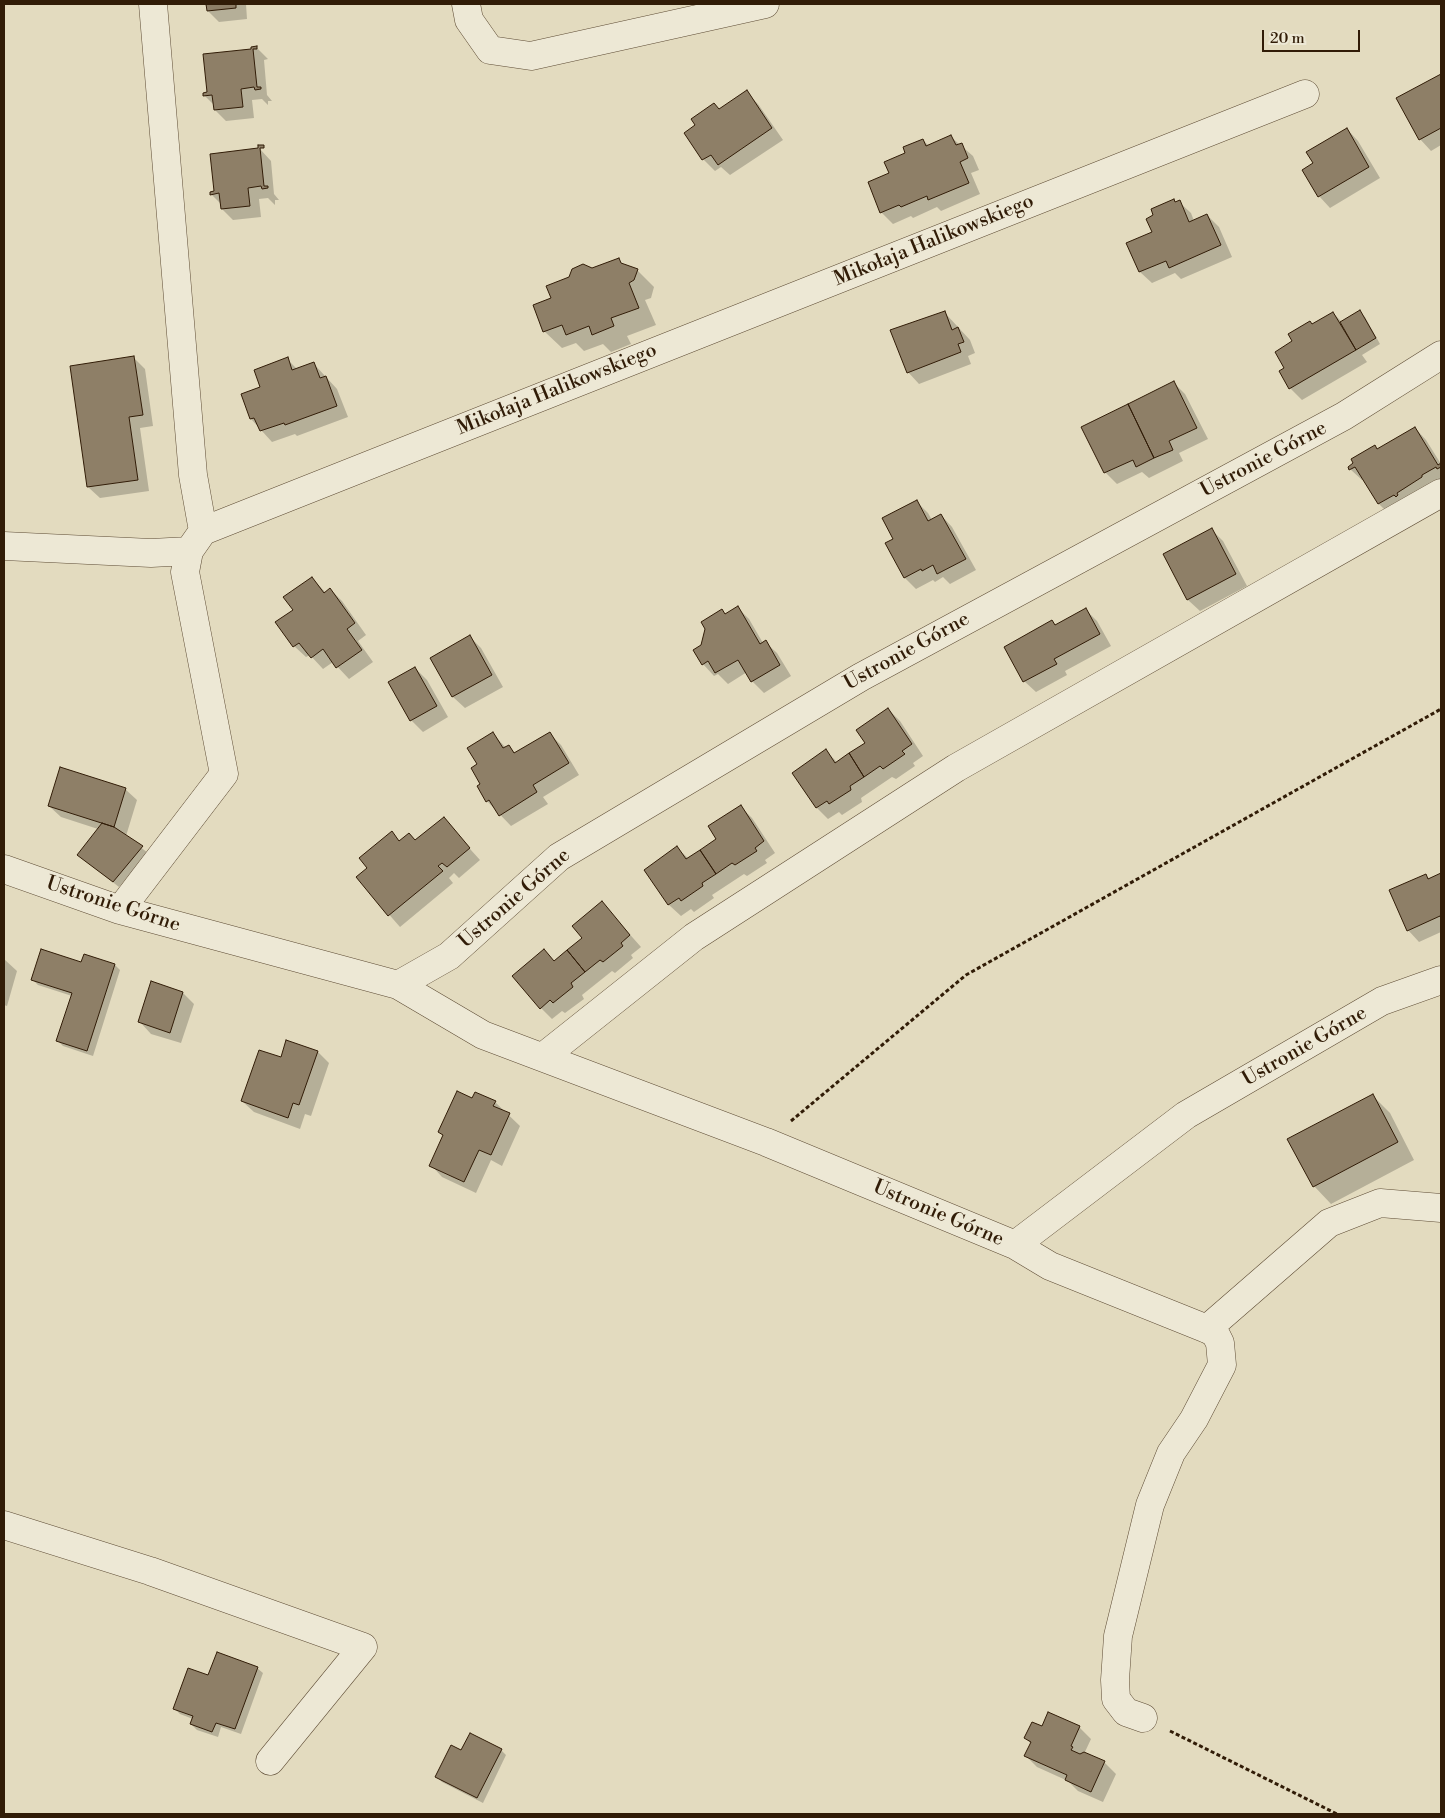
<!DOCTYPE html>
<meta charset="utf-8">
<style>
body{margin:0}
#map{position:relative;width:1445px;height:1818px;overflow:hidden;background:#e3dbbf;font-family:"Libre Bodoni",serif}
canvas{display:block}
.frame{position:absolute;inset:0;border:5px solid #311c07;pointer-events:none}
.scale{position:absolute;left:1262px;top:30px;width:98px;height:22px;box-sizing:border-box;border:2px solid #311c07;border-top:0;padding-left:6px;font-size:15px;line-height:18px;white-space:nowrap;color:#311c07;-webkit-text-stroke:4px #ede8d5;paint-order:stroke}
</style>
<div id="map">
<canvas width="1445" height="1818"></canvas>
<div class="frame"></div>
<div class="scale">20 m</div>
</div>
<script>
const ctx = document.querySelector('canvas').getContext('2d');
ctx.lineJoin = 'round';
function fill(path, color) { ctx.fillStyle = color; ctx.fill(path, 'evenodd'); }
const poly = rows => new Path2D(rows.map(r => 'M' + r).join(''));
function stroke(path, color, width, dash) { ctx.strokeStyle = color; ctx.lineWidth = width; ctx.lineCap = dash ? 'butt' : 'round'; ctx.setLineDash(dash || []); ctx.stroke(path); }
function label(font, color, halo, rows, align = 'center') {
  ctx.font = font + ' "Libre Bodoni",serif'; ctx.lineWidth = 4; ctx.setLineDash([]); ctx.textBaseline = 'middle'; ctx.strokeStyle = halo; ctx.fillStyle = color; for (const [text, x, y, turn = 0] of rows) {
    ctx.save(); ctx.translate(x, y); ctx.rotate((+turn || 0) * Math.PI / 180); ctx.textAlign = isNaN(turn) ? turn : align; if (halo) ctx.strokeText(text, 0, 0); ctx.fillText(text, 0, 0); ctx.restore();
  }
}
fill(poly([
 [205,4,246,4,247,19,219,22,208,11],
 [256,47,268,59,264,60,267,95,272,101,268,101,268,105,262,99,252,100,254,118,226,121,215,110,214,105,204,95,208,94,253,50,252,48],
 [1441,75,1441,145,1431,151,1420,139,1398,98],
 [746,92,758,104,783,140,730,175,721,167,715,171,703,159,686,133],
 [1347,129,1358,141,1380,178,1330,208,1319,196,1315,164],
 [951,137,973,156,979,170,971,173,980,194,941,211,937,207,913,218,911,216,893,224,881,212,890,174,907,154,923,140,929,146],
 [260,149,271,161,274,194,279,200,275,200,275,205,268,198,259,199,261,217,233,220,222,209,221,204,211,194,215,193],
 [1173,200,1176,203,1179,202,1191,213,1194,221,1207,215,1219,227,1232,257,1181,279,1175,273,1152,283,1140,272,1128,244,1154,232],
 [618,260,625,266,637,270,654,287,651,298,645,300,656,325,627,336,631,344,611,352,603,344,584,351,576,343,562,348,544,331,552,299,592,270],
 [1359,312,1365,317,1380,344,1362,355,1367,362,1302,400,1290,388,1280,372,1286,368,1294,342,1313,325,1333,313,1342,322],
 [945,313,970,340,975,353,968,356,971,364,919,384,908,372],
 [134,358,145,369,153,426,140,428,149,491,100,498,88,487],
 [287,359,298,370,314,364,337,389,348,417,297,436,295,434,272,442,251,419,243,395,262,388],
 [1174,383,1185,394,1208,439,1179,453,1183,461,1149,478,1142,472,1117,484,1105,472],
 [1415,428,1426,440,1441,464,1441,482,1390,515,1379,504,1364,479,1362,480,1350,469,1375,446,1378,450],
 [917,502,928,513,932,520,941,515,952,527,976,570,950,584,943,577,935,582,933,580,916,589,905,578,887,544,894,540],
 [1212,530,1223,541,1247,586,1200,611,1188,600,1165,555],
 [312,578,326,593,330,589,342,601,366,635,358,641,373,662,349,679,333,662,323,669,310,655,306,657,294,646,294,610],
 [738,608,749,619,763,643,765,642,777,653,791,676,764,693,752,681,747,672,728,684,718,674,714,676,703,664,702,646,722,611,726,615],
 [1085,609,1097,621,1111,646,1065,671,1067,675,1036,692,1024,681,1052,622,1056,625],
 [470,637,481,648,503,687,465,708,453,697,432,658],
 [415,668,427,680,448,717,423,732,411,720],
 [888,709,900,721,923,756,913,763,915,766,896,779,892,777,861,798,862,802,842,815,839,812,828,819,817,808,793,773,826,751,837,762,866,743],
 [493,734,506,748,509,746,516,754,550,734,561,745,579,775,543,797,548,804,511,826,487,801,481,784,479,765],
 [125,789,137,800,126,836,148,853,119,887,78,855,98,829,61,817,49,806],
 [740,806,752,818,775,853,765,860,767,863,747,876,744,874,712,895,714,898,694,912,691,909,681,916,669,905,645,870,677,848,689,859,718,840],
 [443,819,480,860,459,878,454,873,449,878,453,883,400,927,357,878,369,868,392,833,400,842,409,834,416,841],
 [1441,874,1441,932,1419,942,1408,930,1425,875,1430,879],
 [602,903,641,947,631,955,633,958,615,973,612,971,582,995,584,999,565,1013,562,1011,552,1019,541,1008,544,950,555,962,584,938],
 [4,959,17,971,7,1006,4,1005],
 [82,964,115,965,120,970,93,1056,63,1046,58,1041,72,996,38,985,32,979],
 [183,993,194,1004,181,1043,151,1034,140,1022],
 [318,1052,329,1063,311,1116,305,1114,300,1129,254,1112,242,1101,281,1059],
 [1373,1096,1390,1113,1414,1160,1331,1204,1314,1186],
 [473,1100,495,1102,520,1126,502,1166,491,1160,476,1193,442,1177,431,1165,444,1136,439,1132],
 [257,1668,263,1673,241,1734,221,1727,218,1737,197,1730,191,1724,193,1719,180,1714,175,1709,209,1677],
 [1079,1727,1091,1739,1084,1754,1104,1762,1116,1774,1103,1802,1078,1791,1068,1781,1037,1767,1026,1756,1031,1744,1026,1738,1043,1728],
 [501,1750,506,1755,483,1803,442,1782,437,1777,462,1752]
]), '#0003');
const building = poly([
 [206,4,236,4,236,8,207,11,206,4],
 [257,46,257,49,253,49,257,87,261,87,261,89,255,90,254,87,241,89,243,107,214,110,212,95,203,96,203,93,207,92,203,54,251,49,251,47,257,46],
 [1441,74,1441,128,1419,140,1396,98,1441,74],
 [747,90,772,128,718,165,711,155,702,160,684,133,695,125,691,119,714,103,719,109,747,90],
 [1347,128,1369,167,1318,197,1302,170,1313,163,1306,152,1347,128],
 [951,135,956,145,962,143,968,158,960,162,969,183,928,200,927,196,901,207,899,205,880,213,868,182,889,173,884,162,905,153,903,147,923,139,926,146,951,135],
 [258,145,264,145,264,148,260,148,264,186,268,186,268,188,262,189,261,186,248,188,250,206,221,209,219,193,210,195,210,192,214,191,210,154,258,148,258,145],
 [1174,199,1175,202,1180,200,1189,222,1207,214,1221,245,1169,268,1166,261,1139,272,1126,243,1152,232,1146,219,1153,215,1151,209,1174,199],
 [619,258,621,263,638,269,634,280,629,283,639,308,611,318,614,326,592,335,589,326,566,335,562,325,543,332,533,305,551,298,546,286,569,277,572,269,583,264,592,268,619,258],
 [1360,310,1376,338,1356,350,1340,322,1360,310],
 [945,311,952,330,958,327,964,342,958,344,961,352,907,373,890,330,945,311],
 [1333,312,1356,350,1289,389,1279,371,1284,368,1275,352,1292,341,1288,334,1310,321,1312,324,1333,312],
 [134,356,143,415,129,417,138,480,87,487,70,366,134,356],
 [288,357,292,370,314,362,320,378,326,376,337,406,285,425,284,423,260,431,254,418,250,419,241,394,260,387,254,370,288,357],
 [1174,381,1197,428,1169,441,1173,450,1154,458,1128,404,1174,381],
 [1128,404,1154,458,1136,467,1133,460,1104,473,1081,427,1128,404],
 [1415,427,1438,465,1441,463,1441,467,1437,469,1436,467,1422,475,1422,477,1397,493,1398,495,1396,497,1394,495,1378,504,1355,467,1349,470,1348,467,1353,463,1351,459,1375,445,1377,449,1415,427],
 [917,500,928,521,941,514,966,559,937,574,933,565,922,571,921,569,904,578,885,543,893,539,882,518,917,500],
 [1212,528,1236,574,1187,600,1163,554,1212,528],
 [312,577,324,593,330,588,355,623,347,629,362,650,336,668,323,649,311,658,299,643,293,647,275,622,293,610,283,597,312,577],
 [738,606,760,644,766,640,780,665,751,682,738,660,715,673,708,661,702,665,693,650,701,645,705,629,701,622,722,609,725,614,738,606],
 [1086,608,1100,634,1054,659,1057,664,1023,682,1004,647,1052,620,1055,625,1086,608],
 [470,635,492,675,452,697,430,658,470,635],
 [415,667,437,706,410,721,388,682,415,667],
 [888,708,912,744,902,751,905,754,883,769,880,766,864,777,849,753,865,743,856,730,888,708],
 [493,732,503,748,509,745,514,753,550,732,569,763,533,785,537,792,499,816,489,800,486,802,477,786,480,784,471,768,477,764,467,748,493,732],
 [826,749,835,763,849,753,864,777,850,786,851,790,829,804,827,801,816,808,792,773,826,749],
 [60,767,126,788,114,827,48,806,60,767],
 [741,805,764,841,755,848,757,851,735,865,732,863,716,874,700,850,716,839,708,826,741,805],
 [444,817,470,848,447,867,442,863,438,866,443,871,388,916,356,877,367,868,359,858,392,831,399,841,409,833,415,840,444,817],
 [102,823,114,827,143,846,113,882,77,855,102,823],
 [677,846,686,859,700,850,716,874,702,883,703,886,681,901,679,898,668,905,644,870,677,846],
 [1441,873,1441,919,1440,916,1407,931,1389,890,1426,874,1428,879,1441,873],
 [602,901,630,935,621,943,623,946,603,962,600,960,585,972,567,950,582,938,572,926,602,901],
 [41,949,81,962,84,954,115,964,87,1051,56,1041,72,993,31,980,41,949],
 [544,949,554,961,567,950,585,972,571,983,573,987,553,1003,550,1000,540,1009,512,976,544,949],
 [151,981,183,992,170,1033,138,1022,151,981],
 [286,1040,318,1051,299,1105,293,1103,288,1118,241,1101,259,1050,281,1057,286,1040],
 [457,1091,472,1098,475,1092,496,1101,493,1106,510,1113,491,1155,479,1150,464,1182,429,1166,443,1135,438,1132,457,1091],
 [1373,1094,1398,1142,1313,1187,1287,1139,1373,1094],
 [217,1652,258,1667,235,1729,216,1723,212,1732,190,1724,193,1716,173,1709,188,1668,208,1675,217,1652],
 [1048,1712,1080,1726,1071,1746,1073,1747,1071,1750,1080,1754,1084,1752,1105,1761,1091,1792,1065,1780,1067,1775,1024,1756,1031,1742,1024,1738,1032,1722,1042,1726,1048,1712],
 [470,1733,502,1749,477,1798,435,1777,451,1745,461,1750,470,1733]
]);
fill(building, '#8e7f67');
stroke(building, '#311c07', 1);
const minor = poly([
 [153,4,193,475,203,531],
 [466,4,469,20,490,50,531,56,765,4],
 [4,546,151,553,189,551],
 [4,869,120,910,398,985,483,1035,766,1142,1015,1245,1186,1115,1382,1001,1441,980],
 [120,910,224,774,185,572,189,551,203,531,1305,94],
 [398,985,449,956,559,857,861,677,1344,416,1441,355],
 [543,1057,694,937,956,768,1441,493],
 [1015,1245,1050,1266,1207,1329,1215,1333,1220,1343,1222,1365,1194,1419,1171,1453,1150,1505,1118,1636,1115,1680,1116,1699,1126,1712,1143,1718],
 [1207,1329,1329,1223,1380,1203,1441,1208],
 [4,1525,150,1571,363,1647,270,1761]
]);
stroke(minor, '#5e4c35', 29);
stroke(poly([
 [791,1121,966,975,1441,709],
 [1170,1731,1337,1814]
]), '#311c07', 3, [4, 2.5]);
stroke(minor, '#ede8d5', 28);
label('20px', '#311c07', '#ede8d5', [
 ["Mikołaja Halikowskiego",934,241,-22],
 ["Mikołaja Halikowskiego",557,390,-22],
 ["Ustronie Górne",1264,460,-28],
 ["Ustronie Górne",907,652,-29],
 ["Ustronie Górne",515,899,-41],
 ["Ustronie Górne",113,905,18],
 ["Ustronie Górne",1305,1047,-30],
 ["Ustronie Górne",938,1214,23]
]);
</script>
